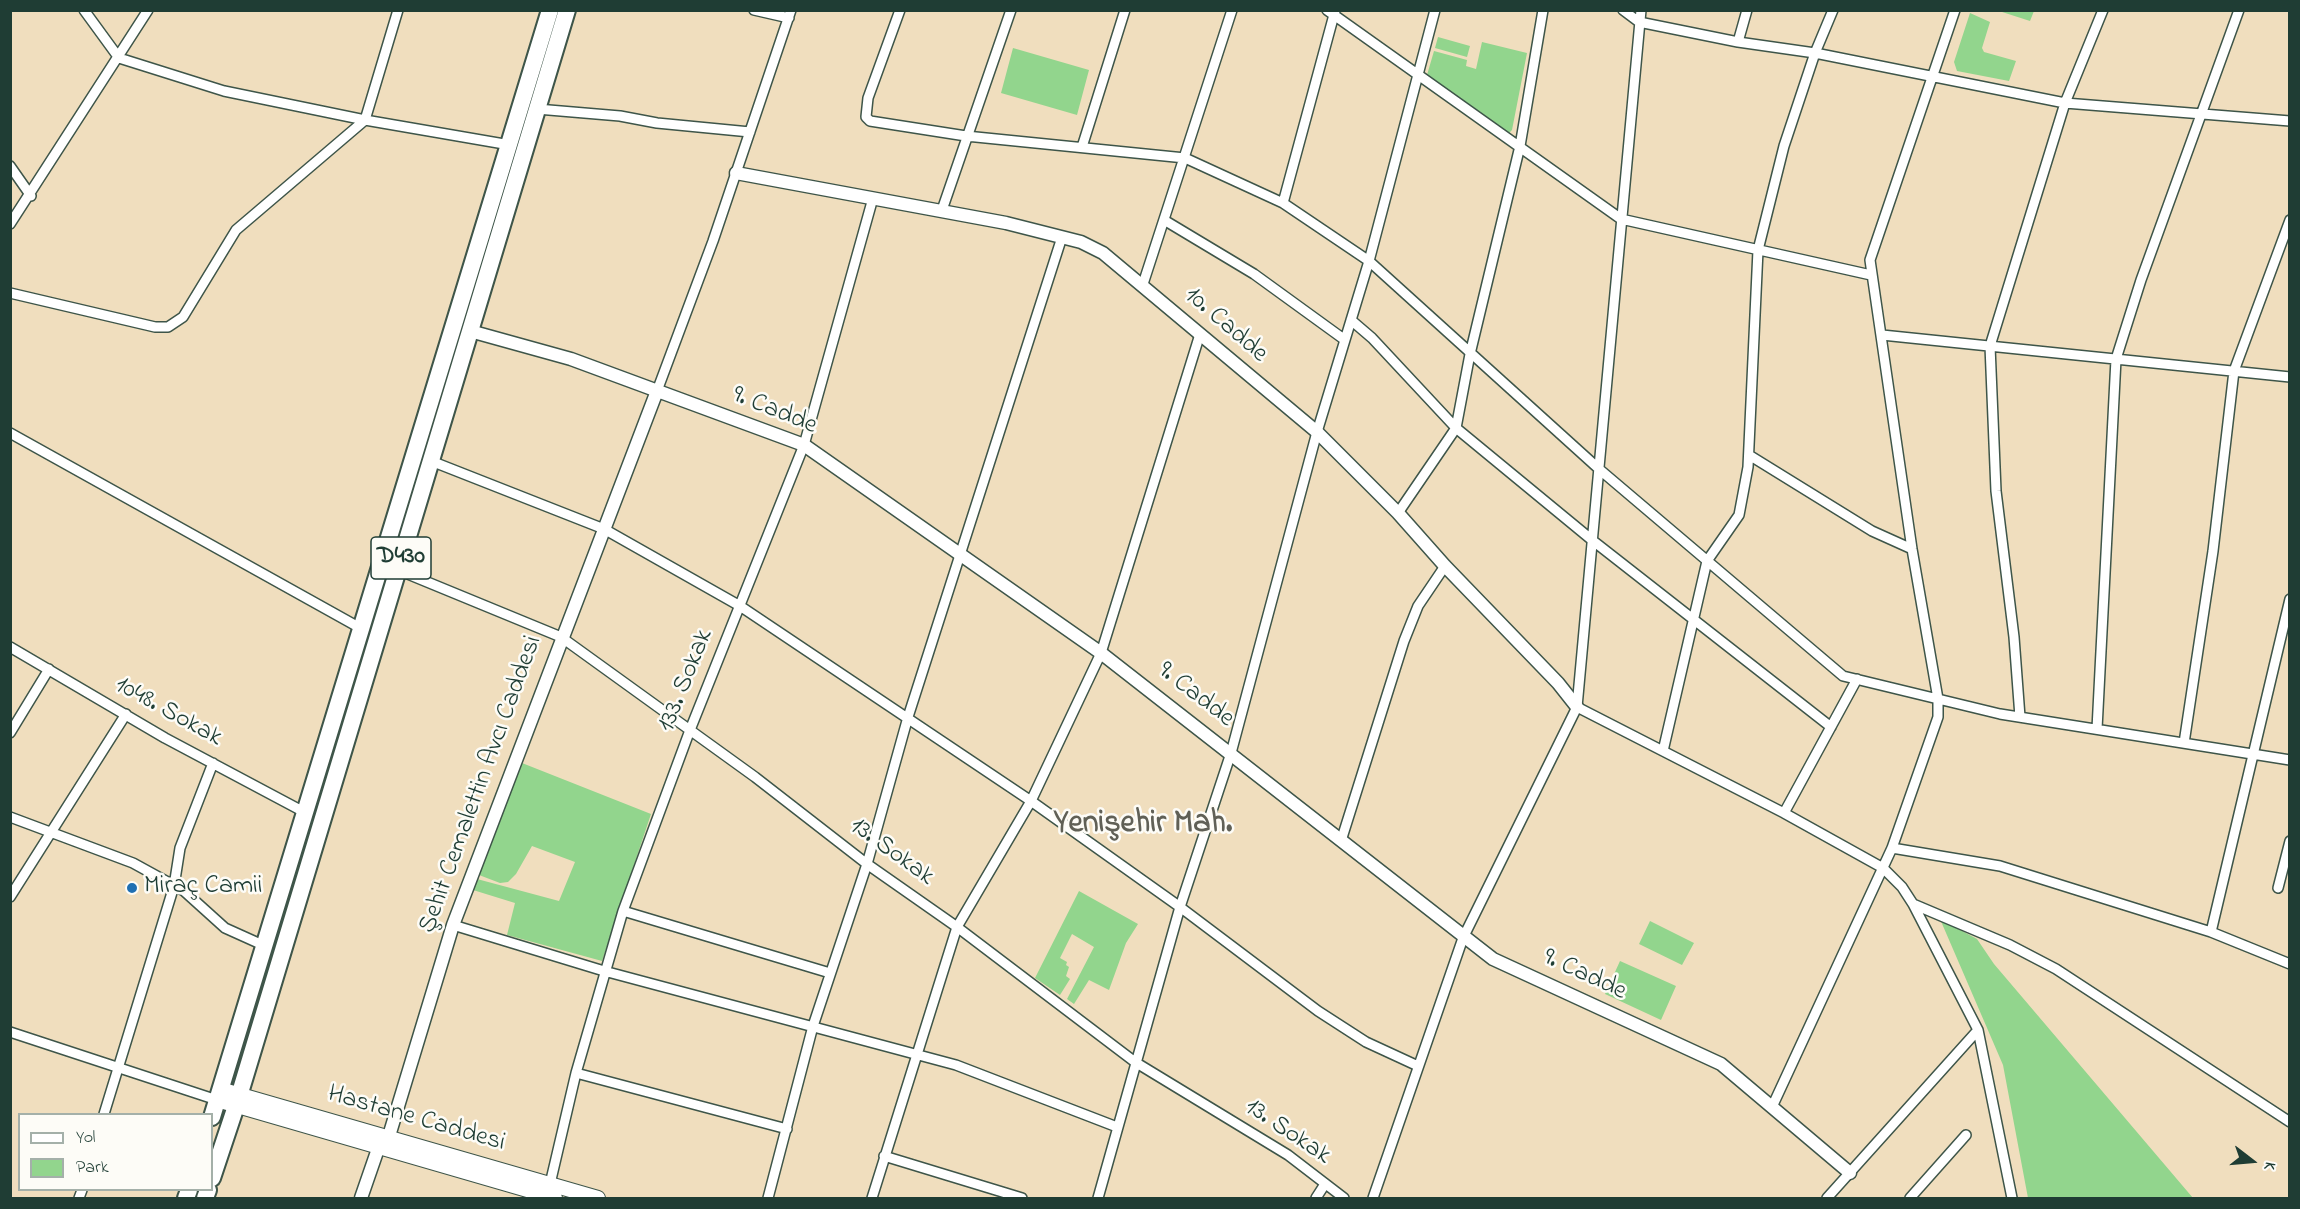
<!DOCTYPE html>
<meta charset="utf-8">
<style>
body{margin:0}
#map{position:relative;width:2300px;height:1209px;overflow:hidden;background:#f0debe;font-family:"Indie Flower",sans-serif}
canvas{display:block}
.frame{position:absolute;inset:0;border:12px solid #1f3d34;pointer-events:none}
.legend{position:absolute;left:18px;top:1113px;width:195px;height:78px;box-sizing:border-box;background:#fdfcf7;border:2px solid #a4b0a9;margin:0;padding:8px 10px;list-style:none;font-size:18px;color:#1f3d34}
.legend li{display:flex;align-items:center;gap:12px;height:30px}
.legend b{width:30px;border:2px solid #a4b0a9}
.north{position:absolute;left:2222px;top:1131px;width:60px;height:60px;-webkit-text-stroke:4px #fdfcf7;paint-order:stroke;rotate:106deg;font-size:16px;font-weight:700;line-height:24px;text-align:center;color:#1f3d34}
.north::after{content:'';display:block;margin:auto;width:21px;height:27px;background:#1f3d34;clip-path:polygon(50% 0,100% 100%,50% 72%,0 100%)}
</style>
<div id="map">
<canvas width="2300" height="1209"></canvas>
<div class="frame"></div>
<ul class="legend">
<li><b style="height:8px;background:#fff"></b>Yol</li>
<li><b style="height:16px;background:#92d58d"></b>Park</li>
</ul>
<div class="north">K</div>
</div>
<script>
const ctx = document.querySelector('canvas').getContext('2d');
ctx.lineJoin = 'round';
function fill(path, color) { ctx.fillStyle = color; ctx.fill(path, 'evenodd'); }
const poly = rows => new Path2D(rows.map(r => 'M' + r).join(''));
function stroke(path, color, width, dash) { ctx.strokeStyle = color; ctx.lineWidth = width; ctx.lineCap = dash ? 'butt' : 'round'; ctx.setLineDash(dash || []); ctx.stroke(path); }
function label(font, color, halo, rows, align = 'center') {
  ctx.font = font + ' "Indie Flower",sans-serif'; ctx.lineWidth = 5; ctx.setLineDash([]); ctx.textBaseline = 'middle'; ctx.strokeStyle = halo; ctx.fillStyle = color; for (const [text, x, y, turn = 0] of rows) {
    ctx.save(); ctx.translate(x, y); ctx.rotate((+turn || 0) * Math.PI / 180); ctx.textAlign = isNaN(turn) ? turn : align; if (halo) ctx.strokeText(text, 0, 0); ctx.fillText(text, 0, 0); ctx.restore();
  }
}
fill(poly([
 [1999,11,2034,11,2030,21],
 [1970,13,1990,22,1982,48,1984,52,2016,61,2009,81,1957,71,1954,62],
 [1438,37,1470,46,1467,57,1435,48],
 [1482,42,1527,53,1512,130,1509,133,1427,75,1434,51,1467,60,1466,66,1476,69],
 [1013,48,1089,70,1077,115,1001,93],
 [522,763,651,814,602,961,507,935,515,903,473,890,477,879,559,901,575,862,532,846,516,874,508,882,500,883,479,875],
 [1079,891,1138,924,1126,943,1109,990,1089,980,1074,1004,1067,999,1094,947,1072,934,1060,958,1067,962,1066,965,1069,967,1066,976,1070,979,1060,995,1035,978],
 [1940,919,1977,939,1994,964,2193,1198,2028,1198,2003,1065],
 [1650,921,1694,943,1682,965,1639,944],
 [1620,961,1676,986,1661,1020,1605,994]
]), '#92d58d');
const minor = poly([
 [84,10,119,58,224,91,365,120,510,145],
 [754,10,789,18],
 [900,10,868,98,866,117,870,121,966,136,1185,158,1283,203,1369,261,1599,469,1843,676,2000,714,2290,760],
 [1327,10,1621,219,1871,275],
 [1623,10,1639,22,1738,42,1815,53,2065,103,2290,121],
 [1738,42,1747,10],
 [537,109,620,116,657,123,750,132],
 [1082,147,1125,10],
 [10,166,31,196],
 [1283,203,1335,11],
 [942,210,1011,10],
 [1164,220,1254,274,1345,340],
 [10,224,148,10],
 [1143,284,1232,10],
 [10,293,155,327,168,327,183,317,236,230,365,120,398,10],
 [1351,320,1372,338,1456,428,1592,540,1831,727],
 [1882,335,2290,377],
 [657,391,713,241,791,10],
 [10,433,362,629],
 [1749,455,1872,531,1912,549],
 [431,461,604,529,740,606,1031,801,1180,907,1318,1011,1366,1042,1418,1066],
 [1398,513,1456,428,1470,354,1520,146,1543,10],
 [398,570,561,637,755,777,867,864,957,927,1135,1062,1288,1155,1344,1198],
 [10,647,165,738,306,813],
 [1577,707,1784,813,1883,868,1902,887,1913,904,1978,1030,2012,1198],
 [2020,717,2014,637,1996,491,1990,346,2065,103,2103,10],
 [2097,729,2116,359,2141,280,2239,10],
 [10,733,49,669],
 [2184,743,2213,551,2234,371,2290,220],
 [1663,751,1707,561,1739,515,1748,467,1758,250,1784,146,1815,53,1833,10],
 [1784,813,1857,679],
 [10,817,133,863,184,891,225,928,265,946],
 [1341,841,1404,641,1418,606,1445,566],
 [1892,848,2000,866,2211,932,2290,964],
 [2278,888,2290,841],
 [10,897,126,714],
 [1913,904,2010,945,2056,969,2290,1122],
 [623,911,830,973],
 [453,925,604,971,956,1065,1117,1127],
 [2211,932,2290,599],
 [10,1032,217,1100],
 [576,1073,787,1129],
 [1772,1107,1892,848,1938,717,1938,699,1912,549,1870,260,1955,10],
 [104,1114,174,886,180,848,213,763],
 [884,1156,1022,1198],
 [550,1184,576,1073,623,911,690,730,804,445,873,198],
 [79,1198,82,1190],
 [768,1198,813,1026,867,864,908,717,1062,237],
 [872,1198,957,927,1031,801,1101,653,1200,334],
 [1098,1198,1180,907,1231,753,1317,432,1369,261,1435,10],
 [1316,1198,1325,1184],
 [1373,1198,1463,938,1577,707,1641,10],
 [1827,1198,1978,1030],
 [1910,1198,1966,1135]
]);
const tertiary = poly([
 [736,173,1006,223,1081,242,1103,253,1317,432,1398,513,1445,566,1558,683,1577,707],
 [470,331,571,359,804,445,1101,653,1493,959,1721,1064,1850,1173],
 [361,1198,379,1146,389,1136,453,925,657,391]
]);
const secondary = poly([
 [220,1089,598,1198],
 [217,1100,555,1198]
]);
const trunk = poly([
 [212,1117,550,10],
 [212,1178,236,1106,567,10],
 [186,1198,189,1190],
 [205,1198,208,1190]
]);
stroke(minor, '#3e5549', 12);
stroke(tertiary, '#3e5549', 15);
stroke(secondary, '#3e5549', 16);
stroke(trunk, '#3e5549', 20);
stroke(minor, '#fff', 9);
stroke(tertiary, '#fff', 12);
stroke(secondary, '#fff', 14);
stroke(trunk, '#fff', 16);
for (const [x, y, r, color] of [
 [132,888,6,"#1f6fb2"]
]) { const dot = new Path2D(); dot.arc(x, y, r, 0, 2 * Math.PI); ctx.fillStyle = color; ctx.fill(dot); stroke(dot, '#fdfcf7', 2); }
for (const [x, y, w] of [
 [401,558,60]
]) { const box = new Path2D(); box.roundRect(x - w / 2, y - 21, w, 42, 4.5); ctx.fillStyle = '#fdfcf7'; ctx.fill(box); stroke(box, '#1f3d34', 1.5); }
label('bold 24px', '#1f3d34', null, [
 ["D430",401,558]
]);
label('26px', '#1f3d34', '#fdfcf7', [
 ["10. Cadde",1225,326,41],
 ["9. Cadde",774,412,22],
 ["133. Sokak",687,681,-68],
 ["9. Cadde",1195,696,38],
 ["1048. Sokak",168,713,29],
 ["Şehit Cemalettin Avcı Caddesi",482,785,-70],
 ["13. Sokak",891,853,36],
 ["9. Cadde",1584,976,25],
 ["Hastane Caddesi",416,1120,16],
 ["13. Sokak",1287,1133,34]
]);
label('26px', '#1f3d34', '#fdfcf7', [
 ["Miraç Camii",144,888]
], 'left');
label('bold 32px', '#606056', '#fdfcf7', [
 ["Yenişehir Mah.",1143,826]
]);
</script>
